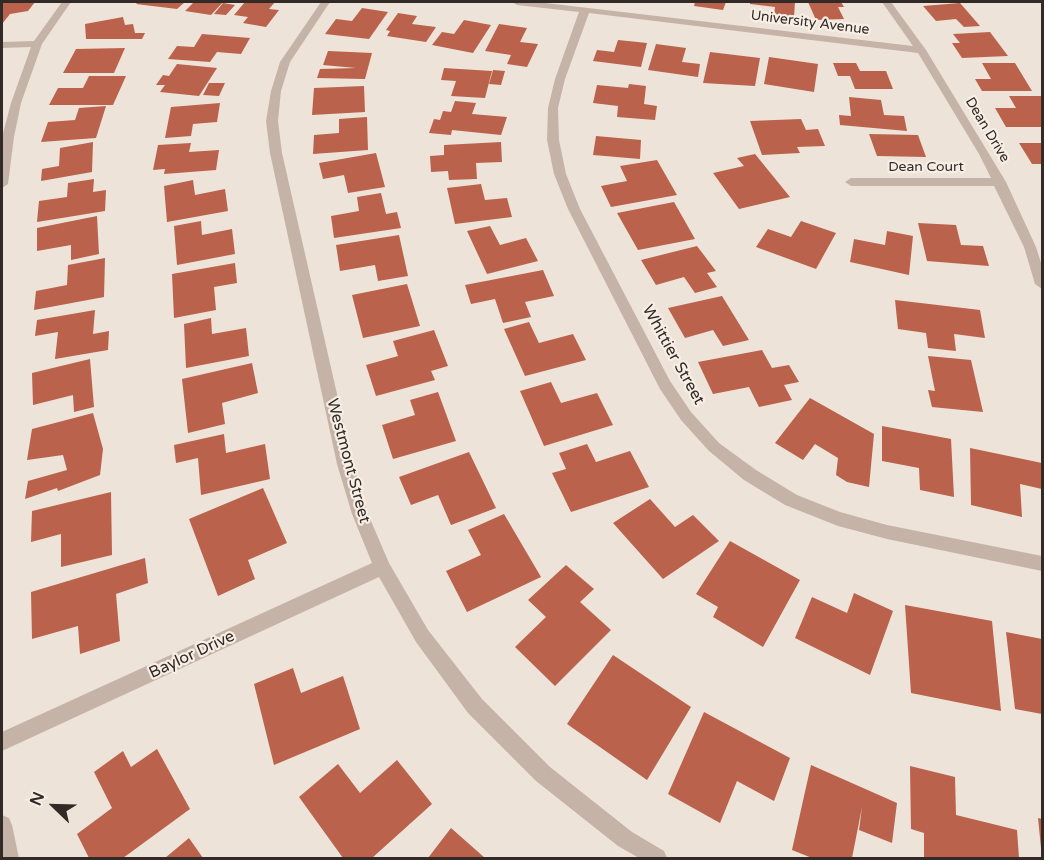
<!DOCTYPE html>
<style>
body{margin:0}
#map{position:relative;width:1044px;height:860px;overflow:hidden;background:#eee3d9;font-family:"Varela Round",sans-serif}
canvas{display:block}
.frame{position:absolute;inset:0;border:3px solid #322a26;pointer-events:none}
.north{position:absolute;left:24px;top:776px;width:60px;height:60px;-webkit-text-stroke:4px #f7eee5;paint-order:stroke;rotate:293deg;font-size:16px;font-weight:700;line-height:24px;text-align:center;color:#322a26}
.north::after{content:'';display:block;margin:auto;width:21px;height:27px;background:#322a26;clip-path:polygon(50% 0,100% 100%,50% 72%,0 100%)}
</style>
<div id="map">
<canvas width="1044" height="860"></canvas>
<div class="frame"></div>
<div class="north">N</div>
</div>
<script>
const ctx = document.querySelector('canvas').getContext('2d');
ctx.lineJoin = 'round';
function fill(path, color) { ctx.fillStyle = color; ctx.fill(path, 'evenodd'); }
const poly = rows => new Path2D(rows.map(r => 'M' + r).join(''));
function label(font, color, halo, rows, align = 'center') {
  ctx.font = font + ' "Varela Round",sans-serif'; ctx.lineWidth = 4.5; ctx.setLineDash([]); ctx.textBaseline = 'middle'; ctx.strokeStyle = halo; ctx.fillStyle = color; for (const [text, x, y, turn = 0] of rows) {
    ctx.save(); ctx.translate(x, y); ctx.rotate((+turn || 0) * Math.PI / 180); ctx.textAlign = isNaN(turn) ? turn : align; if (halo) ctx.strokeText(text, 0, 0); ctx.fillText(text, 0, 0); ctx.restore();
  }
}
fill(poly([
 [2,2,35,2,28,11,10,14,2,24],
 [138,2,185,2,177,9,136,4],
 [194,2,223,2,211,15,185,11],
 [245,2,275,2,269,9,279,10,266,27,243,23,248,17,234,15],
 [695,2,726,2,723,10,694,6],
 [750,2,795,2,794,17,774,15,775,7,750,4],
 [808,2,841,2,844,7,838,7,844,19,816,20],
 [223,3,235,5,226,15,214,14],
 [960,3,980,26,964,27,956,19,936,21,923,6],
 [362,8,388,12,369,39,325,34,336,19,352,21],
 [398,13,417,16,412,24,436,27,426,42,387,36,390,31,386,30],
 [123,17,125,25,133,24,135,33,145,33,142,39,86,39,85,24],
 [464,20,491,25,473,53,432,45,442,32,454,34],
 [499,24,527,28,520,42,538,44,527,67,507,64,511,55,485,51],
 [990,32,1008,56,962,58,952,43,960,43,953,34],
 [202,34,250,38,241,54,217,52,210,62,168,59,177,46,194,47],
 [618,40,647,43,641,67,593,61,597,50,614,52],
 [656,44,686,48,682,62,700,64,698,77,648,70],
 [125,48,114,73,63,73,76,49],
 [328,51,372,53,365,79,317,78,320,69,356,68,323,65],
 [710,52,760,58,755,86,703,83],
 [769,57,818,64,814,92,764,84],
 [833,63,856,63,860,71,886,71,893,89,855,89,850,76,838,76],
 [982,63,1015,63,1032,91,982,91,975,79,991,79],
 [177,64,217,68,199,96,160,92,165,85,156,85,163,75,169,76],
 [444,68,492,71,485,98,451,96,456,81,441,80],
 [493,70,505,71,501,85,489,84],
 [89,76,126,76,113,105,49,105,58,88,83,88],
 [209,83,225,83,219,96,203,95],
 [629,84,646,86,644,104,657,106,655,120,617,117,618,106,593,103,597,85,628,88],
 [364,86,365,112,312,115,314,88],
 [1009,96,1042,96,1042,127,1006,127,995,108,1016,108],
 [849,97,881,100,884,115,904,116,907,131,840,125,839,115,851,116],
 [455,101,476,103,472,114,507,117,501,135,452,130,451,135,429,133,434,119,440,120,443,111,451,112],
 [220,103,217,122,193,124,191,136,165,138,171,107],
 [106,106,96,138,41,142,48,122,75,120,79,108],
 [367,117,368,150,313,154,314,135,339,133,339,119],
 [801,119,806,130,818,129,825,146,797,147,800,153,762,155,750,121],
 [869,134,918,135,926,157,877,156],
 [596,136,641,140,640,159,593,155],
 [93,142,92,172,41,181,42,169,59,166,60,148],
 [501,142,502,162,476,163,477,179,449,180,448,171,431,172,430,156,444,155,444,145],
 [191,143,189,152,219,150,216,170,164,174,165,169,153,170,158,145],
 [1019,143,1042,143,1042,164,1032,164],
 [376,153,385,187,348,193,344,175,323,179,319,163],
 [755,154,790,197,739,209,713,173,744,166,737,158],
 [657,160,677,195,611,207,601,186,627,181,620,166],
 [94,179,93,192,106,190,105,211,37,222,39,201,67,197,68,183],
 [193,180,195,195,225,189,228,211,167,222,164,186],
 [481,184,485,200,507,198,512,217,455,224,447,188],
 [381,193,386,214,397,212,401,228,334,238,331,216,359,211,357,197],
 [674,202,695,239,638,250,617,213],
 [97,216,99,254,71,260,71,245,37,251,37,228],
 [201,221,202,235,232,229,235,254,177,265,174,226],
 [801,221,836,233,816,269,756,247,768,229,791,237],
 [918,223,956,225,961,245,983,246,989,266,927,261],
 [490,226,500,245,526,238,538,261,487,274,467,231],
 [887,231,913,236,909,275,850,262,854,239,885,245],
 [399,235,408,276,378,281,375,265,340,271,336,245],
 [697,246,716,271,707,273,717,287,695,293,684,277,656,285,641,260],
 [105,258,104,297,34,310,36,291,67,285,68,265],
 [235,263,237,283,214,287,216,310,174,318,172,274],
 [543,270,554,296,525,302,531,317,503,323,495,299,471,304,465,285],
 [407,284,420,326,363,338,352,295],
 [722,296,749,340,723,346,713,330,685,338,668,308],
 [895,300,980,310,985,338,954,334,956,351,928,348,926,333,898,329],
 [95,310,93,334,109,331,108,350,55,359,58,332,35,336,37,320],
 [211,318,212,334,246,328,249,356,186,368,184,324],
 [529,322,539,343,573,334,586,360,525,376,504,329],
 [434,330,448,366,431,371,435,380,376,396,366,365,398,356,393,341],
 [762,350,772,368,789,365,799,382,784,385,792,400,759,407,749,387,713,394,698,362],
 [928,356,971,360,983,412,932,407,928,390,935,391],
 [90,359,94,407,74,412,73,395,33,405,32,373],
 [252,363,258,393,222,403,225,424,188,433,182,379],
 [551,382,561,403,597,393,613,425,544,446,520,391],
 [438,392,456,441,393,459,382,425,415,415,410,400],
 [810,398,874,434,869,487,847,482,836,475,838,458,815,444,803,460,775,443],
 [93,413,103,449,100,475,58,491,57,488,25,499,28,481,67,470,63,455,27,460,32,429],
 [882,426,951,439,954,497,920,490,919,468,882,461],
 [224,434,226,453,265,444,270,479,201,495,198,458,176,463,174,445],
 [587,444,596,462,630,451,649,487,571,512,552,473,566,469,559,453],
 [970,448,1042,463,1042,489,1020,484,1022,517,971,505],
 [469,452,496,508,451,525,438,495,411,505,399,477],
 [263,488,287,543,248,560,255,579,218,596,189,519],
 [111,492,112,555,61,567,61,534,31,542,32,511],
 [650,499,675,527,693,515,719,541,663,579,613,523],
 [504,514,541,577,467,612,446,571,481,555,468,530],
 [730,541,800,580,763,647,713,617,718,607,696,594],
 [145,558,148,583,116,594,120,641,80,654,78,626,32,639,31,592],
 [566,565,594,589,580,602,611,630,555,686,515,647,546,617,528,600],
 [854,593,893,611,870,675,795,638,812,597,847,613],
 [905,605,992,621,1001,711,911,693],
 [1006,632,1042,639,1042,714,1015,709],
 [613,655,691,707,647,780,567,724],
 [293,668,301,693,343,676,360,729,274,765,254,684],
 [704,712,790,758,774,801,737,781,720,823,668,794],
 [157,749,190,809,123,858,89,858,77,834,112,808,94,772,123,751,131,767],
 [397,760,432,804,372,858,343,858,299,797,338,764,360,793],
 [811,765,897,803,892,843,859,830,862,807,852,858,812,858,792,850],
 [910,766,955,777,956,815,1017,830,1019,858,924,858,924,833,911,829],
 [1038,818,1042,819,1042,848,1041,848],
 [451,828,485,858,428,858],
 [189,838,203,858,165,858]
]), '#ba624b');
fill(poly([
 [62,2,71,2,42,44,21,103,14,137,8,184,2,188,2,137,11,103,31,47,2,48,2,42,34,41,62,2],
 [321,2,330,2,290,62,281,91,278,121,282,153,353,464,368,514,389,563,428,630,482,699,550,767,632,832,664,851,667,858,639,858,618,846,536,781,468,713,416,642,379,577,2,751,2,732,372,563,352,514,337,464,270,153,266,121,271,91,280,62,321,2],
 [512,2,537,2,913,46,882,2,891,2,926,50,1006,182,1036,247,1042,266,1042,289,1035,284,1024,247,994,186,851,186,845,182,851,178,991,178,979,154,918,53,589,13,565,79,558,108,559,140,566,174,580,209,670,381,691,412,719,443,756,470,797,495,840,512,887,525,1042,556,1042,571,887,539,838,526,785,505,744,480,709,451,681,420,660,389,568,209,554,174,547,140,548,108,555,79,579,12,517,5,512,2],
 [2,815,9,818,12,825,19,858,2,858,2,815]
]), '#c5b3a7');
label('14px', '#322a26', '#f7eee5', [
 ["University Avenue",810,23,7],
 ["Dean Drive",987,130,59],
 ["Dean Court",926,167]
]);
label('16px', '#322a26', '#f7eee5', [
 ["Whittier Street",673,355,61],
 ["Westmont Street",348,461,75],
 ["Baylor Drive",192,655,-25]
]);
</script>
